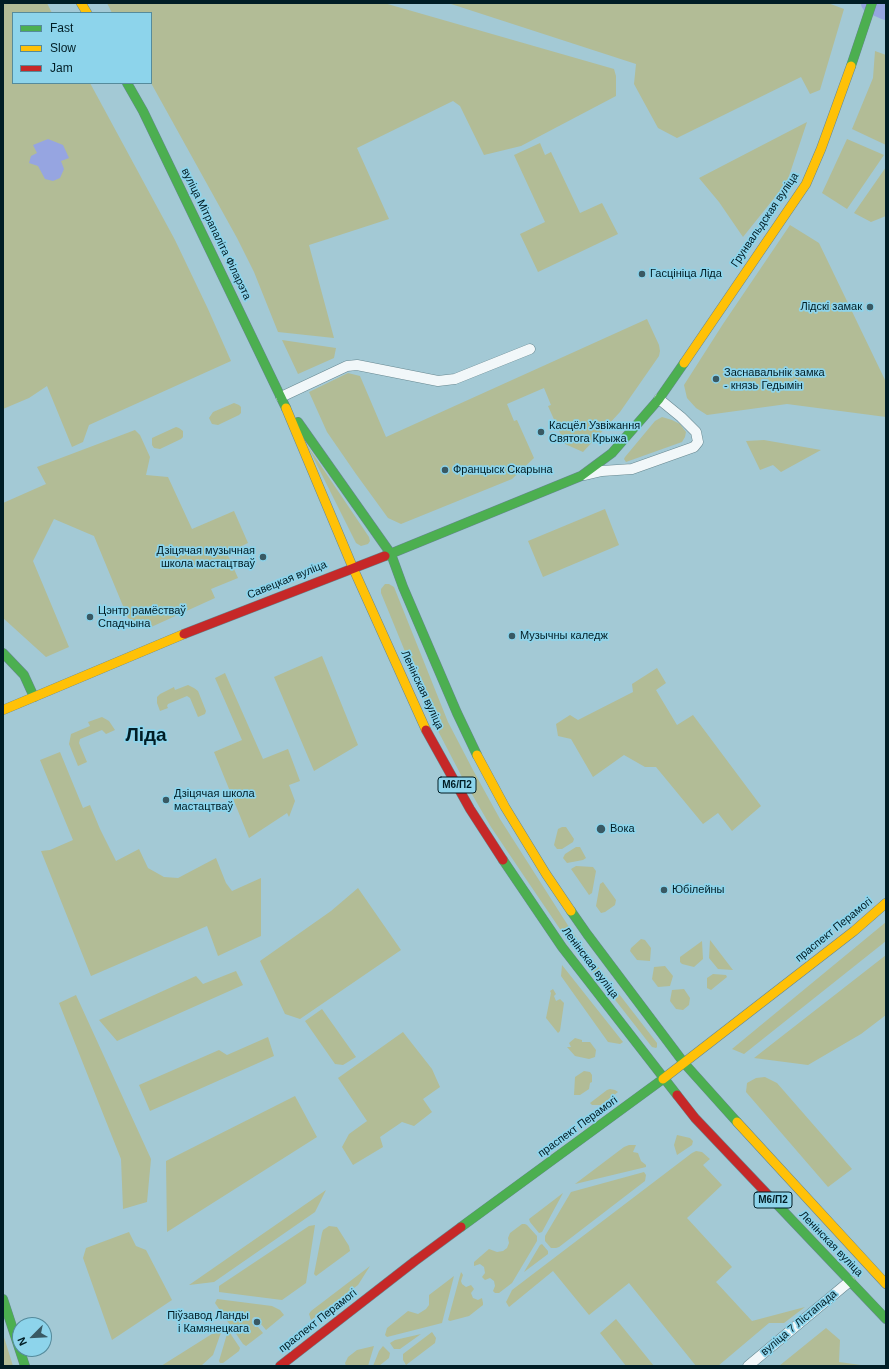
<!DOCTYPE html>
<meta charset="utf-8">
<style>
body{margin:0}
#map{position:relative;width:889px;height:1369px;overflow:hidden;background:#a3c9d5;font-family:Arial,sans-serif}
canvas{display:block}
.frame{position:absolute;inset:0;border:4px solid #001d25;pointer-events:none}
.legend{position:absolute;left:12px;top:12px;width:140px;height:72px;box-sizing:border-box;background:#8dd4eb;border:1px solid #558b9c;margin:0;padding:5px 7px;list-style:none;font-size:12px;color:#001d25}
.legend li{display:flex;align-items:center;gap:8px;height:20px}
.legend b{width:20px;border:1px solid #558b9c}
.north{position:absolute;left:12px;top:1317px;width:40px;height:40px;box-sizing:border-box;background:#8dd4eb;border:1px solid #558b9c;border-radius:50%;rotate:246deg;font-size:11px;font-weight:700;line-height:16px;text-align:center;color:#001d25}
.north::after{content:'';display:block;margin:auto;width:14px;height:18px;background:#395963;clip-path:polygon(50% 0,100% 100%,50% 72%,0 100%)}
</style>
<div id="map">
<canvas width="889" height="1369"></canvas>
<div class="frame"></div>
<ul class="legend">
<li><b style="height:5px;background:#4caf50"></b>Fast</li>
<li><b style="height:5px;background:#ffc107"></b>Slow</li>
<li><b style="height:5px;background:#c62828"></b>Jam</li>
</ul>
<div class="north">N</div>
</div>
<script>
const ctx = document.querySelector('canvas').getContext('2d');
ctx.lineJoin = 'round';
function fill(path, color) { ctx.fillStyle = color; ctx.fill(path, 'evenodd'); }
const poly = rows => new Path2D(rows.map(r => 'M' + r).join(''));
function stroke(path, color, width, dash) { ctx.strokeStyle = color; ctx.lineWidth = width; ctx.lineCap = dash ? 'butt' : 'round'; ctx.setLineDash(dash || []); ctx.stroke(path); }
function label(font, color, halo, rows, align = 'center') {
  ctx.font = font + ' Arial,sans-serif'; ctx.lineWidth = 3.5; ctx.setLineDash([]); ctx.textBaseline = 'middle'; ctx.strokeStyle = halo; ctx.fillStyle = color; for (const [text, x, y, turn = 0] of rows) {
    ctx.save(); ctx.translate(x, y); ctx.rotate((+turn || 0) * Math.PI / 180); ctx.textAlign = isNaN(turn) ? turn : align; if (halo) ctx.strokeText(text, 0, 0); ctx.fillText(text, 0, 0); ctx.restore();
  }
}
fill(poly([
 [3,3,47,3,52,13,13,13,13,83,90,83,175,240,208,309,231,361,89,425,83,442,72,447,47,386,29,398,3,409],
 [107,3,384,3,614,69,616,76,616,96,521,146,484,155,460,106,453,101,357,148,389,219,309,245,334,338,278,332,254,272,237,238,151,83,151,13,112,13],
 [448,3,828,3,844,9,820,90,810,94,801,77,677,138,658,128,634,84,636,64],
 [875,51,886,55,886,145,852,129,873,78],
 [807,122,787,182,743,237,719,202,699,178],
 [847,139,884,155,847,209,822,193],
 [540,143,545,155,551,152,580,213,602,203,618,234,538,272,520,234,545,222,514,155],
 [886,167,886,216,871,222,854,213],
 [790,225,819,243,886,382,886,417,787,404,707,415,696,408,687,398,684,385,723,324],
 [647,319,659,345,660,351,659,356,620,412,583,452,565,444,548,406,551,405,544,388,507,404,514,421,517,420,534,458,512,479,401,524,388,518,356,474,327,432,309,392,348,373,360,376,386,437],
 [282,340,336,348,334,358,298,374],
 [234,403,239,405,241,407,241,413,239,415,218,425,212,424,209,418,213,412],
 [662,417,672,420,680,424,686,432,685,437,682,442,626,462,624,459,625,457,655,421],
 [176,427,179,428,183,431,183,437,181,439,160,449,154,448,152,445,152,438],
 [135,430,140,435,150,457,146,475,168,477,192,529,234,511,248,543,227,553,238,578,211,589,215,598,149,628,128,618,94,536,54,519,33,561,69,647,46,657,3,618,3,503,46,484,37,467],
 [764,440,821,450,781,472,773,465,760,470,746,441],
 [307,445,369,537,370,541,368,544,361,546,356,543],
 [605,509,619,545,543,577,528,541],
 [385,584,389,584,394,587,448,722,473,770,500,819,569,927,602,972,657,1043,657,1047,656,1048,652,1047,562,932,526,879,491,827,462,777,436,727,381,593,381,589],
 [322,656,358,745,314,771,274,677],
 [657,668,666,683,656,690,677,725,693,715,761,806,732,831,718,813,703,824,656,767,645,767,624,755,593,777,571,739,558,736,556,724,570,715,578,720,633,692,632,684],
 [225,673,263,759,288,749,300,781,289,785,295,801,289,817,287,813,249,838,214,752,242,740,215,678],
 [188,685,194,688,198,691,206,711,205,714,198,717,190,698,187,696,168,704,167,706,168,708,160,711,157,703,157,697,160,694,174,687,175,690],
 [102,717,109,721,115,730,106,734,102,730,80,739,79,743,87,762,78,766,69,744,71,734,90,726,88,722],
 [60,752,83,808,90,805,100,829,116,861,139,849,148,868,164,877,178,878,216,858,226,883,232,891,261,878,261,936,218,956,207,926,91,976,41,851,50,850,73,840,40,760],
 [562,827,566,827,574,839,573,842,562,849,557,849,554,845,558,829],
 [576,847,580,847,586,858,583,860,567,863,563,858,565,854],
 [576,866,593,867,596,871,592,893,589,895,571,869],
 [603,882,616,900,615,905,605,912,601,913,596,906,600,884],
 [358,888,401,950,300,1019,285,1014,260,961,331,911],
 [886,922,886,941,744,1054,732,1049],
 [641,939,645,940,651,948,650,961,637,960,630,951,631,948],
 [710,940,733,970,718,969,709,958],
 [702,941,703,959,694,967,682,964,680,962,680,957],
 [886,955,886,1015,861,1034,808,1065,754,1058],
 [562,965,623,1042,620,1044,608,1042,561,976],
 [665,966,673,976,670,986,658,987,652,979,654,967],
 [236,971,243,985,117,1041,99,1020,196,976,203,984],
 [713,974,726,975,727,977,711,990,707,988,707,978],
 [553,989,556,994,554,996,556,1001,560,999,564,1003,560,1031,558,1033,546,1018,551,993,550,991],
 [684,989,690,998,689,1005,683,1010,676,1009,670,1001,672,990],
 [76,995,151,1159,147,1202,123,1209,121,1159,59,1003],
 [322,1009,356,1057,343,1065,335,1064,305,1021],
 [403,1032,432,1069,440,1087,423,1099,432,1112,414,1126,402,1122,380,1137,383,1147,353,1165,342,1147,349,1134,367,1121,338,1078],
 [268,1037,274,1056,150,1111,139,1085,219,1050,227,1055],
 [575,1038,582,1040,582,1042,590,1042,596,1050,595,1057,589,1059,575,1056,567,1047,571,1047,569,1043],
 [584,1071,590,1072,592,1075,592,1082,590,1083,589,1089,580,1095,574,1095,575,1077],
 [765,1077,777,1083,852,1169,828,1187,746,1092,747,1083,756,1078],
 [610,1089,615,1090,618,1092,601,1105,592,1105,590,1103,607,1090],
 [295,1096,317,1137,167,1232,166,1161],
 [677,1135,690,1138,693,1141,692,1145,677,1155,674,1145],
 [629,1145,636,1145,633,1152,638,1153,641,1161,646,1165,646,1167,575,1184,624,1147],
 [696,1151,702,1152,710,1159,703,1165,722,1185,687,1218,732,1267,716,1282,752,1321,805,1307,784,1323,769,1323,718,1366,696,1366,629,1283,589,1315,553,1271,509,1307,506,1302,512,1290,692,1153],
 [644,1172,646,1175,645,1181,559,1247,556,1248,551,1248,545,1241,545,1236,571,1192],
 [326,1190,315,1212,214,1282,189,1285],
 [563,1193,542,1232,539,1233,530,1222,529,1219],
 [522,1224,525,1224,527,1225,537,1236,537,1241,512,1283,499,1293,495,1293,493,1291,495,1286,494,1281,490,1278,485,1280,482,1277,485,1273,484,1267,480,1264,474,1266,474,1262,489,1249,497,1252,503,1251,507,1248,509,1243,508,1238,510,1233],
 [315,1225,306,1283,282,1300,219,1292,219,1286,309,1226],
 [329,1226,337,1227,349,1246,350,1251,316,1276,314,1274,322,1233,323,1230],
 [129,1232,136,1246,146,1250,172,1300,112,1340,83,1258,86,1248],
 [542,1244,548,1251,548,1254,524,1272,540,1245],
 [370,1266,358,1285,311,1320,309,1314,311,1311],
 [461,1272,463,1275,461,1281,462,1284,466,1287,471,1285,474,1289,471,1293,473,1298,478,1300,482,1298,483,1303,483,1305,469,1316,450,1321,448,1320],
 [454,1276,442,1323,387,1337,385,1335,387,1328,408,1311,418,1314,426,1309,429,1305,429,1295],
 [217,1299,272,1306,280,1310,284,1315,266,1330,261,1324,261,1319,257,1317,254,1317,252,1319,252,1323,255,1327,258,1327,263,1333,246,1346,243,1344,215,1303],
 [616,1319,654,1366,626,1366,600,1333],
 [223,1327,213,1355,201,1366,161,1366],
 [826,1328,840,1340,839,1362,868,1366,779,1366],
 [432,1332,436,1338,435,1343,406,1365,403,1360,403,1354],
 [230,1333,240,1348,239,1351,223,1363,220,1363,219,1361,227,1334],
 [3,1334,13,1366,4,1366,3,1362],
 [421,1334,400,1349,394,1349,390,1343,395,1340],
 [374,1346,368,1366,346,1366,345,1363,348,1357,357,1350],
 [383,1346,390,1353,389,1358,379,1366,373,1366,379,1351]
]), '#b2bc96');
fill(poly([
 [48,139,63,145,69,158,61,161,64,169,60,178,53,181,45,179,38,166,29,163,31,156,37,153,33,145]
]), '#96a5e1');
stroke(poly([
 [872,3,886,9]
]), '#96a5e1', 22);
const street = poly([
 [281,397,347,366,357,365,438,381,455,379,530,349],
 [585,475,602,471,632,469,694,447,698,442,696,432,681,417,659,399],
 [748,1366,850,1281]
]);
const fast = poly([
 [851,66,872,3],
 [127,83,143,111,286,408],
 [298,422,391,554],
 [391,554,403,587,457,713,477,755],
 [385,556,581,476,612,453,659,399,684,363],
 [3,653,24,675,34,697],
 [503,860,562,947,677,1095],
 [571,911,587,934,684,1063,737,1122],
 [770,1197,886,1319],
 [461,1227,663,1079],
 [3,1299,25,1366]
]);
const slow = poly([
 [81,3,87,13],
 [684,363,806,184,821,149,851,66],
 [286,408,353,568],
 [353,568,426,730],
 [3,710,184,634],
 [477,755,505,807,546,874,571,911],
 [663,1079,854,931,886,903],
 [737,1122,886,1284]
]);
const jam = poly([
 [184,634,385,556],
 [426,730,470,809,503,860],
 [677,1095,695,1118,770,1197],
 [280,1366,415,1261,461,1227]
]);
stroke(street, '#668790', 11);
stroke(fast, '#668790', 10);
stroke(slow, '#668790', 10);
stroke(jam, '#668790', 10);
stroke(street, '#f1f7f9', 10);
stroke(fast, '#4caf50', 9);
stroke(slow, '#ffc107', 9);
stroke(jam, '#c62828', 9);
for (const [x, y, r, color] of [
 [642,274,4,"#395963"],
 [870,307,4,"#395963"],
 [716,379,4,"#395963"],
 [541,432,4,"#395963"],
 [445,470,4,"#395963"],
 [263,557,4,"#395963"],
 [90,617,4,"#395963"],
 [512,636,4,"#395963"],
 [166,800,4,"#395963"],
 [601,829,5,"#395963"],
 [664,890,4,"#395963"],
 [257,1322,4,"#395963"]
]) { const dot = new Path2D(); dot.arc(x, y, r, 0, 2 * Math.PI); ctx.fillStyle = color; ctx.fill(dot); stroke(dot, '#8dd4eb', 1.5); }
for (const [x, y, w] of [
 [457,785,38],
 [773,1200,38]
]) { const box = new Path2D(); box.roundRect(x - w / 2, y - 8, w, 16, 3); ctx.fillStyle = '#8dd4eb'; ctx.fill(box); stroke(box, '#001d25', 1); }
label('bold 10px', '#001d25', null, [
 ["М6/П2",457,785],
 ["М6/П2",773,1200]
]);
label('11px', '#001d25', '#8dd4eb', [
 ["Грунвальдская вуліца",765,220,-56],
 ["вуліца Мітрапаліта Філарэта",216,234,64],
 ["Савецкая вуліца",287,580,-22],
 ["Ленінская вуліца",422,690,65],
 ["праспект Перамогі",834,930,-39],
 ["Ленінская вуліца",590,963,53],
 ["праспект Перамогі",578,1127,-36],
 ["Ленінская вуліца",831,1244,46],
 ["праспект Перамогі",318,1321,-38],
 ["вуліца 7 Лістапада",799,1323,-40]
]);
label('11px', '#001d25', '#8dd4eb', [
 ["Гасцініца Ліда",650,274],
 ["Лідскі замак",862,307,"right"],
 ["Заснавальнік замка",724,373],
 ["- князь Гедымін",724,386],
 ["Касцёл Узвіжання",549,426],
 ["Святога Крыжа",549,439],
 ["Францыск Скарына",453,470],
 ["Дзіцячая музычная",255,551,"right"],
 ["школа мастацтваў",255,564,"right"],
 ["Цэнтр рамёстваў",98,611],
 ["Спадчына",98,624],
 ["Музычны каледж",520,636],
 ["Дзіцячая школа",174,794],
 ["мастацтваў",174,807],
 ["Вока",610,829],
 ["Юбілейны",672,890],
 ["Піўзавод Ланды",249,1316,"right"],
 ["і Камянецкага",249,1329,"right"]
], 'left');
label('bold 19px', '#001d25', '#8dd4eb', [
 ["Ліда",146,736]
]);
</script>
